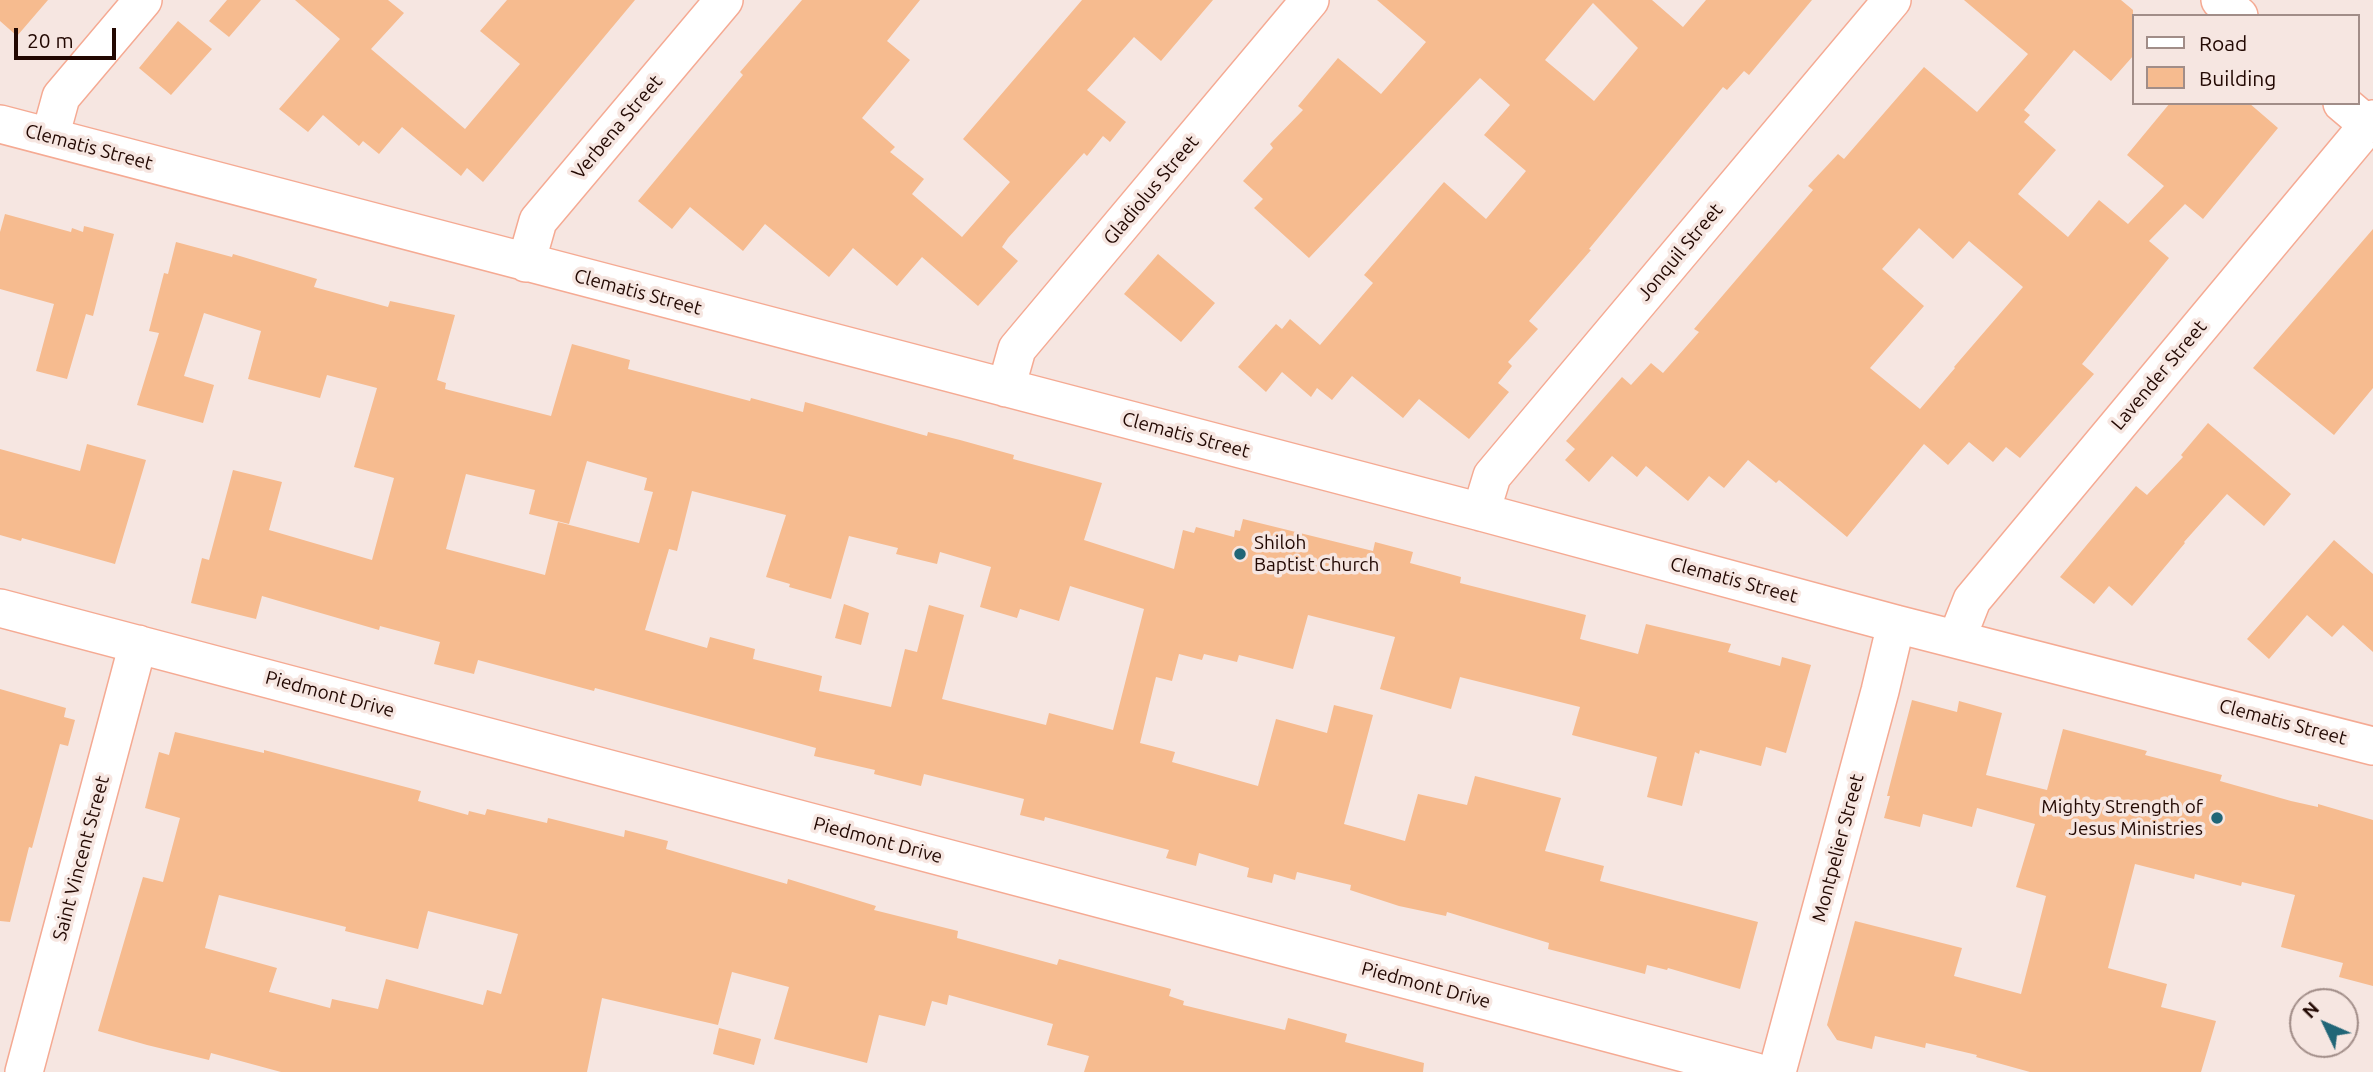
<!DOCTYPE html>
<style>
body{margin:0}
#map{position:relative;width:2373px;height:1072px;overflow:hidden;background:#f6e6e1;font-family:Ubuntu,sans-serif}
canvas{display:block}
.legend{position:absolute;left:2132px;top:14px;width:228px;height:91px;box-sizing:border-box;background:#f6e6e1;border:2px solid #a18d88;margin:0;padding:9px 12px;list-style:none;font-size:21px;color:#220802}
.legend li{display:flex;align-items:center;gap:14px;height:35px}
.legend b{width:35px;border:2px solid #a18d88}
.north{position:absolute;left:2289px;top:988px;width:70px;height:70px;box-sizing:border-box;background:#f6e6e1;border:2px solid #a18d88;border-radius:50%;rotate:314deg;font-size:19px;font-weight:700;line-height:28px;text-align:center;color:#220802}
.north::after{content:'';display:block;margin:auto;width:24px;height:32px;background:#216677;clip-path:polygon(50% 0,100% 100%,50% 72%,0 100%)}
.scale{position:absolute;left:14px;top:28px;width:102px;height:32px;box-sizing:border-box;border:4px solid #220802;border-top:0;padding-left:9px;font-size:21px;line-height:24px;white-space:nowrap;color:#220802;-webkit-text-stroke:5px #f6e6e1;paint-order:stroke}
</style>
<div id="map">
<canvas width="2373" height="1072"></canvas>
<ul class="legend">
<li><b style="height:9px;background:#fff"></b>Road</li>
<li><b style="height:19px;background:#f6bb8f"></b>Building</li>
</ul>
<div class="north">N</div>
<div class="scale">20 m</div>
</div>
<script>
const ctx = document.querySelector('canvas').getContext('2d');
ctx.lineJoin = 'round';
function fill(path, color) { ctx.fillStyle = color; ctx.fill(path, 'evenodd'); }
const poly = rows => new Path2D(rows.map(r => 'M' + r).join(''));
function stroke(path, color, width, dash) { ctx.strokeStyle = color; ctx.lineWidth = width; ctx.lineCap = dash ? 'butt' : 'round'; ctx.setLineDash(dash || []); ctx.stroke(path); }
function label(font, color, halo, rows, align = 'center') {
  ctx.font = font + ' Ubuntu,sans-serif'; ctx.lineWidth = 7; ctx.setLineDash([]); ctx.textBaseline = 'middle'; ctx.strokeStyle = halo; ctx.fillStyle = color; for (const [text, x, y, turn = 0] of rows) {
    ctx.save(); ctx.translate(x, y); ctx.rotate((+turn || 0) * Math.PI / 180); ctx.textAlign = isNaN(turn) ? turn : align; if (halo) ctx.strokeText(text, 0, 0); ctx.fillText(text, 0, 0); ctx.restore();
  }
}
fill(poly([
 [0,0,48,0,17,36,0,21],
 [227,0,261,0,229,37,209,21],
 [295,0,388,0,404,13,371,49,465,129,520,64,480,31,507,0,635,0,483,182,467,168,461,176,402,127,379,154,363,141,359,146,323,115,308,132,279,109,340,39],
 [802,0,920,0,887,41,910,60,862,118,895,147,890,152,924,179,912,194,962,237,1010,182,963,139,1082,0,1213,0,1161,61,1134,37,1087,90,1126,122,1110,142,1103,136,1087,156,1084,153,1008,238,1002,247,1018,261,978,306,922,257,897,286,853,248,829,277,765,224,743,251,690,207,672,229,638,201,743,75,740,72],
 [1377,0,1652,0,1683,27,1706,0,1812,0,1749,75,1744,71,1727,90,1723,87,1589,249,1591,250,1529,321,1538,329,1508,362,1512,366,1498,383,1509,392,1469,439,1419,399,1403,418,1352,376,1332,400,1317,388,1311,397,1282,372,1266,392,1238,367,1276,324,1282,329,1290,319,1320,345,1373,283,1364,275,1444,182,1486,219,1526,171,1484,135,1510,105,1480,78,1309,258,1254,208,1263,199,1243,181,1273,148,1270,144,1303,110,1298,106,1338,58,1381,94,1426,42],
 [1593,3,1638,48,1594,101,1545,60],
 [1964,0,2121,0,2133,10,2133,56,2111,81,2074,50,2024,110,2030,115,2024,122,2056,150,2018,194,2068,237,2099,200,2128,224,2164,186,2127,155,2170,103,2249,103,2278,128,2203,219,2185,204,2149,241,2169,258,2082,364,2094,374,2020,458,2006,447,1993,462,1969,442,1948,465,1924,444,1847,537,1779,480,1776,483,1748,460,1724,488,1709,476,1688,501,1646,466,1637,477,1612,456,1589,482,1565,460,1575,449,1566,441,1622,377,1631,385,1651,363,1663,373,1699,332,1694,329,1813,190,1808,186,1838,154,1844,159,1924,67,1977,112,2028,54],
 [1919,228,1953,259,1969,241,2023,287,1954,367,1955,368,1920,409,1870,368,1924,306,1882,269],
 [178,21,212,49,171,95,139,68],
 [5,214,71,232,72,228,83,232,84,226,114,234,93,316,86,314,67,379,36,371,54,304,0,289,0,232],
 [2373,229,2373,388,2334,435,2253,368],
 [176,242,232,257,233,254,317,279,314,287,388,307,390,301,455,315,437,380,446,383,445,389,551,416,572,344,630,360,628,369,750,401,751,398,803,412,805,402,927,436,928,432,960,440,1014,455,1013,459,1102,483,1084,540,1174,569,1183,530,1194,533,1196,527,1234,537,1235,530,1240,531,1243,519,1373,551,1375,542,1413,552,1410,563,1461,577,1460,583,1586,615,1580,639,1638,654,1646,624,1731,644,1728,652,1780,666,1782,657,1811,665,1786,753,1766,747,1761,766,1700,750,1699,754,1695,752,1682,806,1647,797,1657,757,1572,735,1580,707,1460,677,1451,709,1380,689,1395,637,1308,615,1293,669,1239,655,1237,662,1204,654,1202,660,1179,654,1172,681,1156,677,1140,743,1175,752,1172,762,1258,786,1276,719,1327,733,1334,705,1373,715,1344,824,1405,841,1418,794,1467,805,1475,776,1561,798,1545,851,1604,866,1600,881,1758,922,1740,989,1668,968,1667,970,1647,965,1645,974,1548,949,1549,943,1447,912,1446,916,1399,906,1350,890,1351,885,1297,872,1295,880,1274,874,1272,883,1247,877,1249,868,1199,853,1196,866,1166,858,1169,850,1045,817,1044,821,1020,815,1024,799,924,774,921,786,874,774,875,770,814,756,816,748,595,688,594,691,478,660,474,674,434,664,440,642,380,626,379,630,262,596,256,619,191,603,202,558,209,560,233,470,282,482,269,530,372,560,394,478,354,467,377,388,327,375,320,398,248,379,261,331,204,313,184,376,214,385,203,423,137,405,159,333,149,331,164,273,168,274],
 [587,461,647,478,644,490,653,492,639,543,558,522,545,575,446,549,466,474,535,490,529,514,569,524],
 [692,491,786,515,766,577,790,584,789,587,831,599,849,536,898,548,896,554,937,564,940,552,991,567,980,607,1017,618,1020,609,1059,621,1070,586,1144,609,1113,730,1049,713,1046,725,942,699,964,615,929,605,917,652,905,649,891,707,819,691,822,676,753,659,755,649,710,637,707,648,645,630,669,549,677,551],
 [1158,254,1215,303,1181,342,1124,294],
 [2208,423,2291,494,2264,526,2227,494,2184,542,2185,543,2132,606,2109,586,2094,604,2060,577,2136,486,2147,495,2183,457,2181,455],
 [87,444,146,460,115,564,22,538,21,541,0,535,0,449,80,471],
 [2334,540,2373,574,2373,652,2343,625,2332,637,2307,615,2269,659,2247,639],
 [844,604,869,613,861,645,835,638],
 [0,689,66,708,64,717,75,720,68,746,60,744,32,848,29,847,10,922,0,921],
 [1912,700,1957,712,1959,701,2002,713,1986,775,2047,790,2063,729,2147,751,2145,755,2222,775,2220,781,2291,801,2318,807,2318,804,2373,820,2373,986,2339,977,2343,963,2281,947,2295,895,2242,882,2241,886,2195,874,2194,879,2135,864,2108,968,2167,984,2161,1007,2216,1021,2201,1072,2030,1072,1976,1057,1977,1055,1926,1043,1925,1048,1875,1036,1872,1049,1837,1040,1827,1025,1855,921,1962,948,1954,976,2021,994,2046,896,2016,887,2035,824,1977,808,1972,827,1923,814,1920,827,1884,818,1890,796,1887,796],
 [175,732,264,753,264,750,421,791,418,801,468,815,469,811,485,815,487,809,547,823,548,818,624,837,625,830,668,841,666,849,787,884,788,879,876,906,874,910,958,931,957,938,1057,965,1059,959,1171,989,1169,996,1184,1001,1183,1005,1285,1030,1288,1018,1347,1034,1345,1042,1424,1063,1423,1072,1084,1072,1089,1056,1047,1045,1053,1024,949,995,947,1005,932,1001,925,1026,879,1015,867,1063,774,1039,789,987,732,972,718,1025,602,998,587,1072,281,1072,211,1053,209,1060,147,1045,98,1031,143,877,163,882,180,818,145,808,159,752,169,755],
 [219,895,346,927,345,931,418,949,428,911,518,934,501,994,487,990,483,1005,386,979,378,1009,332,999,330,1008,269,992,277,968,205,948],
 [719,1028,761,1039,754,1065,713,1054]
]), '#f6bb8f');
const minor = poly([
 [2220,0,2239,16],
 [2342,103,2368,125],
 [0,124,1481,512,1896,624,2373,746],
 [50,137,61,97,143,0],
 [526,263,538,221,724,0],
 [1006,388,1017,349,1310,0],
 [1481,512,1492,476,1892,0],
 [0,608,1756,1072],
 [1957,638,1972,600,2373,119],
 [24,1072,138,644],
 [1777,1072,1880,691,1896,624]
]);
stroke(minor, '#f5aa93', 40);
stroke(minor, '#fff', 37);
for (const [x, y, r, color] of [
 [1240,554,7,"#216677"],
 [2217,818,7,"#216677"]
]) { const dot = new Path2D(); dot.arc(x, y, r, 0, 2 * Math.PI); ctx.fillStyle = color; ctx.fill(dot); stroke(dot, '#f6e6e1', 2.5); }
label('19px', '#220802', '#f6e6e1', [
 ["Verbena Street",617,127,-50],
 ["Clematis Street",89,147,15],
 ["Gladiolus Street",1151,190,-50],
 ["Jonquil Street",1680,252,-50],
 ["Clematis Street",638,292,15],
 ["Lavender Street",2159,375,-50],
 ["Clematis Street",1186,435,15],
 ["Clematis Street",1734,580,15],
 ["Piedmont Drive",330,694,15],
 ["Clematis Street",2283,722,15],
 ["Piedmont Drive",878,840,15],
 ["Montpelier Street",1838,848,-75],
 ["Saint Vincent Street",81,858,-75],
 ["Piedmont Drive",1426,985,15]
]);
label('19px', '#220802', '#f6e6e1', [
 ["Shiloh",1254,543],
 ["Baptist Church",1254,565],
 ["Mighty Strength of",2203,807,"right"],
 ["Jesus Ministries",2203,829,"right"]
], 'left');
</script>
